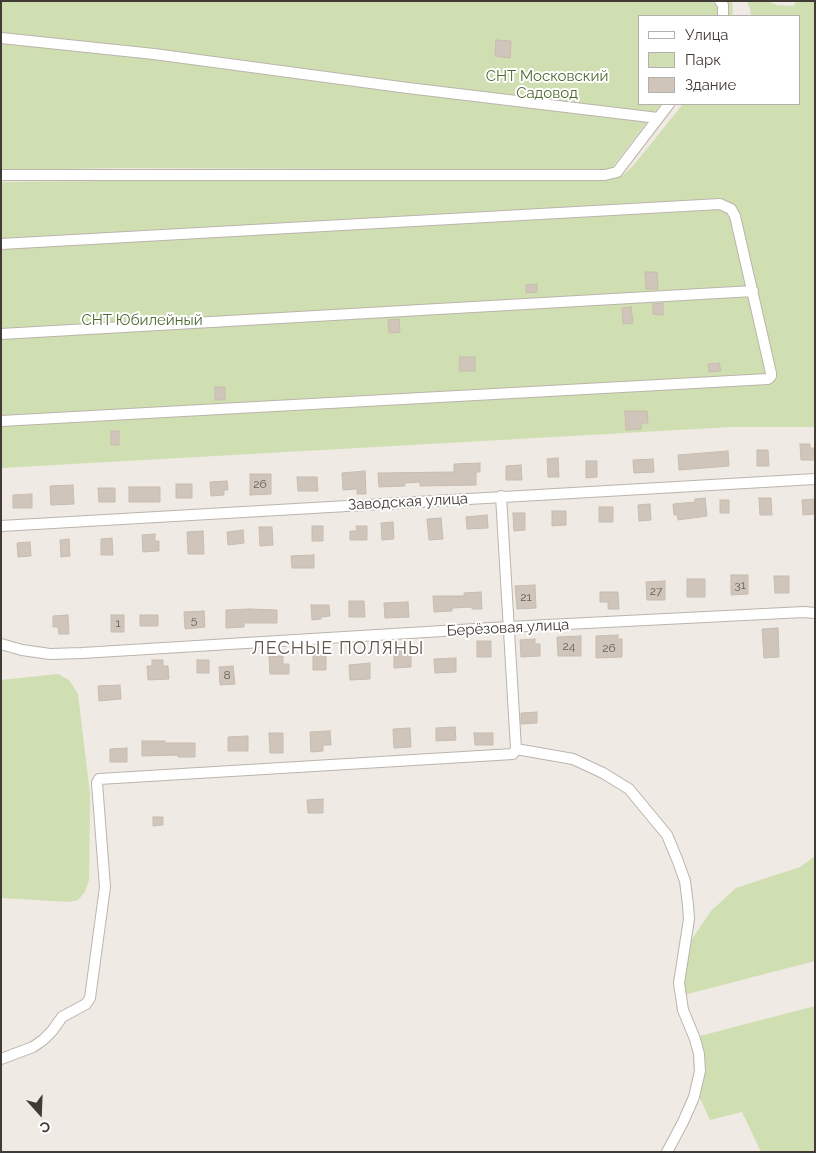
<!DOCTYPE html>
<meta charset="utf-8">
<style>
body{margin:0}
#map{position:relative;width:816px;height:1153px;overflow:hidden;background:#efeae4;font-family:Raleway,sans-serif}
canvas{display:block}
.frame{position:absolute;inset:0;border:2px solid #413a35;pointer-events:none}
.legend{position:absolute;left:638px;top:15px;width:162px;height:90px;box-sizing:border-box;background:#fff;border:1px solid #b3b0ae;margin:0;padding:6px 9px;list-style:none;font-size:15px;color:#413a35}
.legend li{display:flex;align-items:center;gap:10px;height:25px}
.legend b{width:25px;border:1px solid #b3b0ae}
.north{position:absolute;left:15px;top:1088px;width:50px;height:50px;-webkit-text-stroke:4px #fff;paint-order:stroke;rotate:160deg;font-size:14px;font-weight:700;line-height:20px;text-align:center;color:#413a35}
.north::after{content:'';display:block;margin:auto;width:18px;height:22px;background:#413a35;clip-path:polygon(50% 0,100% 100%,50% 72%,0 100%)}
</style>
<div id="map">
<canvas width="816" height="1153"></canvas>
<div class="frame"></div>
<ul class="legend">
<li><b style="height:6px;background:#fff"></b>Улица</li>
<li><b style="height:14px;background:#d0dfb1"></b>Парк</li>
<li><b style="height:14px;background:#cfc5bb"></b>Здание</li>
</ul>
<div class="north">С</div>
</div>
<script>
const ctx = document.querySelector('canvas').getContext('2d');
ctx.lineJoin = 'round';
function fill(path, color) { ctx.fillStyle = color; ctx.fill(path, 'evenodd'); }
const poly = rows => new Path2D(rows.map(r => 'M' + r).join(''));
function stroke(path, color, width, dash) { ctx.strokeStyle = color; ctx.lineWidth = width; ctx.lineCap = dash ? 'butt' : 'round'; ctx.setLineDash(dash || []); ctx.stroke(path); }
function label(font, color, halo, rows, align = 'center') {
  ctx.font = font + ' Raleway,sans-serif'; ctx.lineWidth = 4; ctx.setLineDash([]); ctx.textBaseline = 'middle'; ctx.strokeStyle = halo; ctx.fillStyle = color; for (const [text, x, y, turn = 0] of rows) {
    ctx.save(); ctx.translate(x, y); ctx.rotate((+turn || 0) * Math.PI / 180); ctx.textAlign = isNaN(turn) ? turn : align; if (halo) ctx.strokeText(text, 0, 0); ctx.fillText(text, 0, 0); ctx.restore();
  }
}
fill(poly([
 [1,1,732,1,733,12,732,16,640,16,640,104,661,104,610,170,121,168,1,170],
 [747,1,768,1,777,5,793,6,797,1,815,1,815,427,732,427,1,468,1,182,292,179,611,179,622,176,633,166,683,104,800,104,800,16,751,16,750,9],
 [58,674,69,680,78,694,90,794,89,880,85,892,78,900,69,902,1,898,1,680],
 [815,856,815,961,676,997,673,978,692,939,711,911,736,888,800,867],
 [815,1006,815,1152,761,1152,742,1112,710,1120,695,1087,692,1038]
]), '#d0dfb1');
const building = poly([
 [496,40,511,41,510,58,495,56,496,40],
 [645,272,657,272,658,289,646,289,645,272],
 [537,284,537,292,526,293,526,285,537,284],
 [663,303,663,315,653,314,653,304,663,303],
 [631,307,633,323,623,324,622,308,631,307],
 [399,319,400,332,389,333,388,320,399,319],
 [460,357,475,357,475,371,459,371,460,357],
 [719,363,721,371,709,372,708,364,719,363],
 [215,387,225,387,225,400,215,400,215,387],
 [625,411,647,411,648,423,641,423,641,429,626,430,625,411],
 [111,431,119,431,119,445,111,445,111,431],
 [800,444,810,444,810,448,815,448,815,460,801,460,800,444],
 [757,450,768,450,769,466,757,466,757,450],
 [728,451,729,466,679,470,678,455,728,451],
 [558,458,559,477,548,477,547,459,558,458],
 [653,459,654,472,634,473,633,460,653,459],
 [586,461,597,461,597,477,586,478,586,461],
 [480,463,480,472,476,472,476,485,420,486,420,482,405,483,405,486,379,487,378,473,454,472,454,464,480,463],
 [521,465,522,480,506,480,506,466,521,465],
 [365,471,366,494,357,494,357,489,343,490,342,473,365,471],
 [250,474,271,474,271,494,250,495,250,474],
 [297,477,317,477,318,491,298,491,297,477],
 [227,481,228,490,224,490,224,495,211,496,210,482,227,481],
 [176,484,192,484,192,498,176,498,176,484],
 [73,485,74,504,51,505,50,486,73,485],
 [129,487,160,487,160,502,129,502,129,487],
 [98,488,115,488,115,502,99,502,98,488],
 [32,494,32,508,13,508,13,495,32,494],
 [705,498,707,516,678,520,677,515,674,515,673,504,695,502,695,499,705,498],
 [759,498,771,498,772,515,760,515,759,498],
 [815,499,815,514,803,515,802,500,815,499],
 [720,500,729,500,729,513,720,513,720,500],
 [650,504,651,520,639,521,638,505,650,504],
 [599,507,613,507,613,522,599,522,599,507],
 [552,511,566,511,566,525,552,526,552,511],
 [513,513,525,513,525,530,514,531,513,513],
 [487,515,488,528,467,529,466,517,487,515],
 [441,518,443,539,429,540,427,519,441,518],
 [393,522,394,539,382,540,381,523,393,522],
 [312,526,323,526,323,541,312,541,312,526],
 [356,526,367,526,367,540,350,540,350,531,357,531,356,526],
 [259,527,272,527,273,545,260,546,259,527],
 [243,530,244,543,228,545,227,532,243,530],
 [203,531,204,554,188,554,187,532,203,531],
 [155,534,155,541,159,541,159,551,143,552,142,535,155,534],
 [112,538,113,555,101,555,101,539,112,538],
 [69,539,70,556,61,557,60,540,69,539],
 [30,542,31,556,18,557,17,543,30,542],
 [314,555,314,568,292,568,291,556,314,555],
 [731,575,748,575,748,594,731,595,731,575],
 [774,576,789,576,789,593,775,593,774,576],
 [687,579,705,579,705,597,687,597,687,579],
 [665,581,665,600,647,600,646,582,665,581],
 [535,585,536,608,517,609,515,586,535,585],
 [481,592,482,609,472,609,472,607,452,608,452,611,434,612,433,596,464,596,464,593,481,592],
 [600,592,618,592,619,609,608,609,608,602,600,602,600,592],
 [349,601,364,601,365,617,349,617,349,601],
 [408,602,409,617,385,618,384,603,408,602],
 [311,605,329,605,330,616,321,617,321,619,312,620,311,605],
 [250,609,277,610,277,623,244,623,244,627,226,628,226,610,250,609],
 [204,611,205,627,185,629,184,612,204,611],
 [68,615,69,634,59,634,58,627,53,627,53,616,68,615],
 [111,615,124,615,124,632,111,632,111,615],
 [140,615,158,615,158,626,140,626,140,615],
 [778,628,779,657,764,658,762,629,778,628],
 [618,635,618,639,622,639,622,657,596,658,596,636,618,635],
 [581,636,581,656,558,656,557,637,581,636],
 [535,639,535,644,540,644,540,656,521,657,520,640,535,639],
 [477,641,491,641,491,657,477,657,477,641],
 [411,648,411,667,394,668,394,649,411,648],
 [313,652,326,652,326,670,313,670,313,652],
 [269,656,283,656,283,664,289,664,289,674,270,674,269,656],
 [456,658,456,672,435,673,434,659,456,658],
 [152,660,163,660,163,666,168,666,169,679,148,680,147,666,152,666,152,660],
 [197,660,209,660,209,673,197,673,197,660],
 [370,663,370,679,350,680,349,665,370,663],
 [233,666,235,684,220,685,219,667,233,666],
 [120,685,121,699,99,701,98,686,120,685],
 [537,712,537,723,521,724,521,713,537,712],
 [455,727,456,740,436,741,436,728,455,727],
 [410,728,411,747,394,748,393,729,410,728],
 [330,731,331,745,323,745,323,751,311,752,310,732,330,731],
 [269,733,283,733,283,753,270,753,269,733],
 [474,733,493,733,493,745,475,745,474,733],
 [248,736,248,751,228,751,228,737,248,736],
 [142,741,165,741,165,743,195,743,195,757,178,757,178,755,142,756,142,741],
 [127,748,127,762,110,762,110,749,127,748],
 [323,799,323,813,308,813,307,800,323,799],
 [153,817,163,817,163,825,153,826,153,817]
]);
fill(building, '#cfc5bb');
stroke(building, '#c9bcaf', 1);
const minor = poly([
 [720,1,723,5,723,16],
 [1,38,154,54,408,88,658,118],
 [1,175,605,175,617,172,669,104],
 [1,244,720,204,731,209,735,216,771,373,771,376,768,379,1,421],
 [1,334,753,291],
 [1,526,815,479],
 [1,644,22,650,50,654,82,653,508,627,804,612,815,613],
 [516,749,573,759,603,773,629,789,667,835,677,859,685,881,688,905,689,919,679,983,683,1010,695,1039,699,1054,700,1071,694,1097,683,1122,667,1152],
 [1,1059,33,1047,43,1040,52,1031,62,1017,86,1004,90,998,105,887,97,783,99,779,513,754,516,749,501,496]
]);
stroke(minor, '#bcb4ab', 12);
stroke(minor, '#fff', 10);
label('12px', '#645d56', null, [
 ["26",260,484],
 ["31",740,585],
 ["27",656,591],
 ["21",526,597],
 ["5",194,620],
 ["1",118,623],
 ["24",569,646],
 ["26",609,648],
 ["8",227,675]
]);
label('15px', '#4e6a30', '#fff', [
 ["СНТ Московский",547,76],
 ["Садовод",547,93],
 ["СНТ Юбилейный",142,320]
]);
label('15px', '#413a35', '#fff', [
 ["Заводская улица",408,502,-3],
 ["Берёзовая улица",508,628,-3]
]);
ctx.letterSpacing = '1px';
label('18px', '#62574d', '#fff', [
 ["ЛЕСНЫЕ ПОЛЯНЫ",338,649]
]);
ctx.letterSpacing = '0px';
</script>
